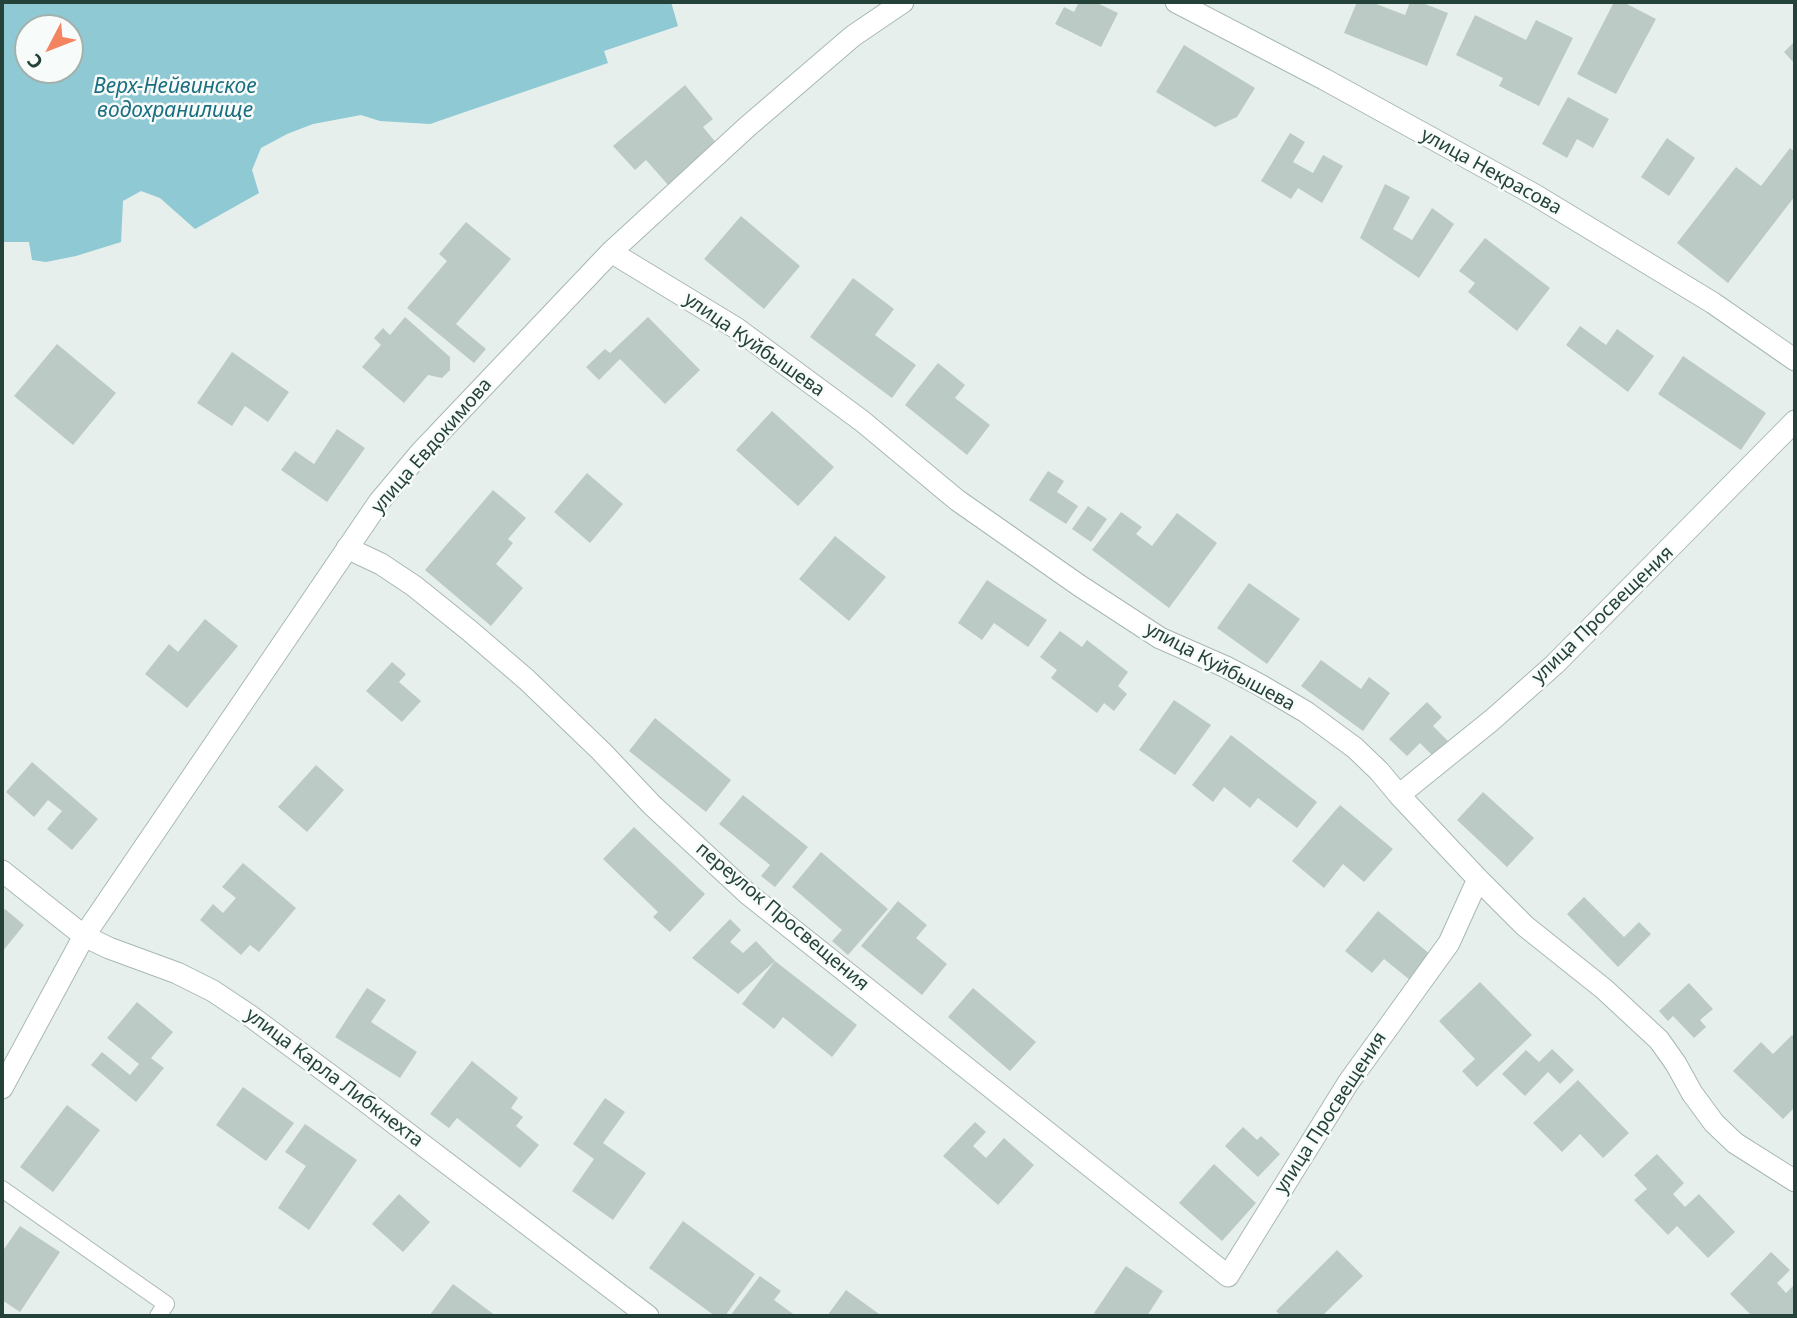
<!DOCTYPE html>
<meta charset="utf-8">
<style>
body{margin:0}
#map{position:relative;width:1797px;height:1318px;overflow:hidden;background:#e6efeb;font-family:"Noto Sans",sans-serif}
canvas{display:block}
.frame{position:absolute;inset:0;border:4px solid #24423a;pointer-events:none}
.north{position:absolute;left:14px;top:14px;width:70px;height:70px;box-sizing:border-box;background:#f7fbf9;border:2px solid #a3b1ad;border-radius:50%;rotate:228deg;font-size:19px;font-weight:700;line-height:28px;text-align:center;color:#24423a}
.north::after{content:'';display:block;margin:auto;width:24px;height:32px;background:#f4845f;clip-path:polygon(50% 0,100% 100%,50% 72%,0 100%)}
</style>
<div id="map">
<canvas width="1797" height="1318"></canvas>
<div class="frame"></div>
<div class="north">С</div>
</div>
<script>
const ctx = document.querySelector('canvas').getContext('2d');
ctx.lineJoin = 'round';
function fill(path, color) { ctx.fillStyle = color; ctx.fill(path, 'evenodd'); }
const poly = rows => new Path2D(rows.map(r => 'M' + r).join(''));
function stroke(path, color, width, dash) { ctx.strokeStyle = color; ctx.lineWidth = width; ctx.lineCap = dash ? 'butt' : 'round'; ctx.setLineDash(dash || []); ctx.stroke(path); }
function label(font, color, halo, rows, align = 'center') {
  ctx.font = font + ' "Noto Sans",sans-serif'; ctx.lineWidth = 5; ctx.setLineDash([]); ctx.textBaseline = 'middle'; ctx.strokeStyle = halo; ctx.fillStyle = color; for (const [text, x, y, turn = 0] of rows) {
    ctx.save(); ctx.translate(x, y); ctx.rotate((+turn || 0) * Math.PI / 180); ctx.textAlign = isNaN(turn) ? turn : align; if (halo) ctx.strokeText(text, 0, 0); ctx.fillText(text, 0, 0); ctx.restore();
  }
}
fill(poly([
 [2,2,671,2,678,26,604,51,608,63,430,124,380,121,361,115,313,124,287,134,261,148,252,170,259,193,195,229,160,198,141,191,123,201,121,242,76,256,46,262,32,260,29,242,2,242],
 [28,28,70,28,70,70,28,70]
]), '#8ec9d4');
fill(poly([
 [1079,2,1095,2,1118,13,1101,47,1055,24,1064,7,1074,12],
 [1357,2,1371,2,1405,15,1410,2,1420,2,1448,13,1427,66,1344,33],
 [1614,2,1623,2,1656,19,1616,94,1577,74],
 [1475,15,1526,40,1536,20,1573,38,1539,106,1499,86,1503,78,1456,55],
 [1795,41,1795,64,1784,52],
 [1184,45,1255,88,1237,117,1215,127,1156,92],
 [685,85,713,119,703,127,718,145,669,186,646,160,635,170,613,146],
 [1568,97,1609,119,1593,148,1577,139,1567,158,1542,144],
 [1290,133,1305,142,1293,162,1313,173,1323,155,1343,166,1322,203,1298,188,1291,199,1261,181],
 [1667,138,1695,158,1669,196,1641,177],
 [1790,148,1795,152,1795,196,1728,283,1677,243,1736,167,1761,186],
 [1385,184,1410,197,1393,229,1412,240,1432,208,1454,224,1419,278,1360,238],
 [741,216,800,266,764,309,704,259],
 [466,222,511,259,456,324,486,349,474,363,407,308,447,261,439,254],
 [1485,238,1550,288,1517,331,1468,292,1475,283,1459,271],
 [853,278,894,309,875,335,916,365,892,398,810,337],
 [405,317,450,357,450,370,442,378,428,375,404,403,362,367,381,345,374,338,383,328,390,335],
 [648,317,700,370,665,404,620,359,599,380,586,367,605,349,610,353],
 [1580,326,1606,345,1617,329,1654,356,1628,392,1566,345],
 [57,344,116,393,73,445,14,396],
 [232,352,289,392,268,422,245,406,232,426,197,403],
 [1683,356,1766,413,1741,450,1658,394],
 [938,363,965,385,955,398,990,425,967,455,905,405],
 [772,411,834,467,798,506,736,450],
 [337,429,365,448,327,502,281,470,295,451,314,464],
 [1048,471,1064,481,1057,492,1078,506,1066,524,1029,500],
 [587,473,623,504,590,543,554,512],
 [493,490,526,518,508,539,513,543,496,564,523,588,491,626,425,570],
 [1088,506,1107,519,1091,542,1072,529],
 [1121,512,1142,527,1136,534,1152,546,1177,513,1217,543,1169,608,1092,550],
 [835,536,886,577,849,621,799,579],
 [987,580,1047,620,1028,647,994,623,982,640,958,623],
 [1249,583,1300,619,1267,664,1217,628],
 [205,619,238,646,187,708,145,674,169,644,178,652],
 [1060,631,1082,647,1087,640,1128,672,1118,686,1127,694,1114,711,1104,703,1097,713,1051,678,1057,670,1040,657],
 [1321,660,1361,689,1369,677,1390,693,1363,731,1301,686],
 [392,662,406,674,399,682,421,701,402,722,366,691],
 [1174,700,1211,725,1175,775,1139,750],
 [1427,702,1442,717,1433,726,1448,741,1433,756,1420,743,1407,756,1389,739],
 [655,718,731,780,706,812,629,751],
 [1231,735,1317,802,1297,828,1258,798,1250,808,1224,787,1213,802,1192,785],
 [32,762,98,819,72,850,47,829,62,811,48,800,34,817,6,792],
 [316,765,344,790,307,832,278,807],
 [1483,792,1534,838,1507,867,1457,820],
 [743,795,808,847,775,887,761,876,770,865,719,824],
 [1340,805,1393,849,1364,882,1343,864,1324,888,1292,861],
 [634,827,705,894,670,932,653,917,658,912,603,859],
 [821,852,888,909,848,955,832,941,842,930,792,887],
 [243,863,296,908,259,952,250,945,241,955,200,920,213,904,223,913,236,898,222,887],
 [1584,897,1624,937,1639,922,1651,934,1618,967,1567,914],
 [898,901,927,925,916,938,947,964,922,995,861,946],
 [5,909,24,925,2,952,2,913],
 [1378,911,1431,955,1410,980,1384,959,1372,973,1345,951],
 [730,919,741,930,730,942,743,953,756,941,775,961,857,1025,832,1057,783,1017,774,1029,742,1004,775,961,738,994,692,958],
 [1480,982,1532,1035,1477,1087,1462,1071,1475,1059,1439,1021],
 [1689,983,1713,1009,1700,1020,1706,1027,1694,1038,1673,1016,1668,1021,1659,1011],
 [367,988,386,1000,371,1022,417,1052,400,1078,335,1037],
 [973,988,1036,1042,1010,1071,948,1017],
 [137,1002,173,1032,151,1058,164,1068,136,1102,91,1065,102,1052,130,1075,139,1064,107,1038],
 [1792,1035,1795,1038,1795,1107,1783,1119,1733,1071,1761,1042,1773,1054],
 [1552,1049,1574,1070,1560,1084,1548,1072,1525,1096,1502,1074,1526,1050,1539,1062],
 [472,1061,518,1098,511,1108,523,1117,516,1126,539,1145,520,1168,457,1118,449,1128,430,1114],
 [1578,1080,1629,1133,1603,1158,1580,1134,1562,1152,1533,1123],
 [243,1087,294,1123,266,1161,216,1125],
 [605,1098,625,1112,603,1143,646,1173,613,1220,572,1191,594,1159,573,1144],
 [67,1105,100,1130,53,1192,20,1167],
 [975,1122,986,1132,973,1146,986,1158,1004,1138,1034,1165,998,1205,943,1156],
 [305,1124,357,1160,309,1230,278,1208,306,1166,285,1152],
 [1243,1127,1257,1140,1261,1136,1280,1154,1258,1177,1225,1146],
 [1657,1154,1684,1183,1673,1194,1685,1207,1699,1194,1735,1232,1708,1258,1677,1226,1668,1235,1634,1200,1647,1189,1634,1175],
 [1214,1164,1256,1203,1222,1241,1179,1203],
 [399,1194,430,1222,403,1252,372,1224],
 [683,1221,755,1274,725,1316,715,1316,649,1268],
 [20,1226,60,1252,20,1312,2,1300,2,1248,4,1249],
 [1337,1250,1363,1276,1322,1316,1281,1316,1276,1311],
 [1771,1252,1790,1270,1777,1283,1786,1293,1795,1284,1795,1316,1752,1316,1730,1294],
 [1126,1266,1163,1291,1147,1316,1099,1316,1094,1313],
 [760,1276,781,1291,774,1300,796,1316,730,1316],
 [453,1284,496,1316,429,1316],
 [846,1290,879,1314,878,1316,827,1316]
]), '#bbcac4');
const service = poly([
 [2,1189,166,1304,158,1316]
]);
const minor = poly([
 [1176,2,1324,79,1535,195,1713,303,1795,360],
 [611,252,736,328,862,421,957,500,1080,586,1160,638,1226,667,1260,685,1306,712,1355,748,1379,771,1399,795,1478,879,1525,926,1604,989,1659,1040,1676,1064,1692,1093,1714,1123,1735,1143,1795,1181],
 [347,548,381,564,414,586,470,631,527,680,601,751,652,805,748,894,1228,1276,1348,1083,1449,943,1478,879],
 [1399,795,1492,720,1555,664,1795,421],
 [2,871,84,936,109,948,177,973,213,991,249,1015,365,1101,648,1316],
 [2,1088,84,936,379,502,421,452,611,252,747,127,811,72,853,36,903,2]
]);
stroke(service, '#a8b8b2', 18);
stroke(minor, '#a8b8b2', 23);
stroke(service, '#fff', 16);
stroke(minor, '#fff', 21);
label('19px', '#24423a', '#f7fbf9', [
 ["улица Некрасова",1491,172,29],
 ["улица Куйбышева",754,345,35],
 ["улица Евдокимова",432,446,-49],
 ["улица Просвещения",1603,615,-44],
 ["улица Куйбышева",1220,667,28],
 ["переулок Просвещения",782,917,40],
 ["улица Карла Либкнехта",334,1078,37],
 ["улица Просвещения",1331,1113,-57]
]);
label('italic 21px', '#1c6f80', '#f7fbf9', [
 ["Верх-Нейвинское",175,87],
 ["водохранилище",175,111]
]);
</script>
